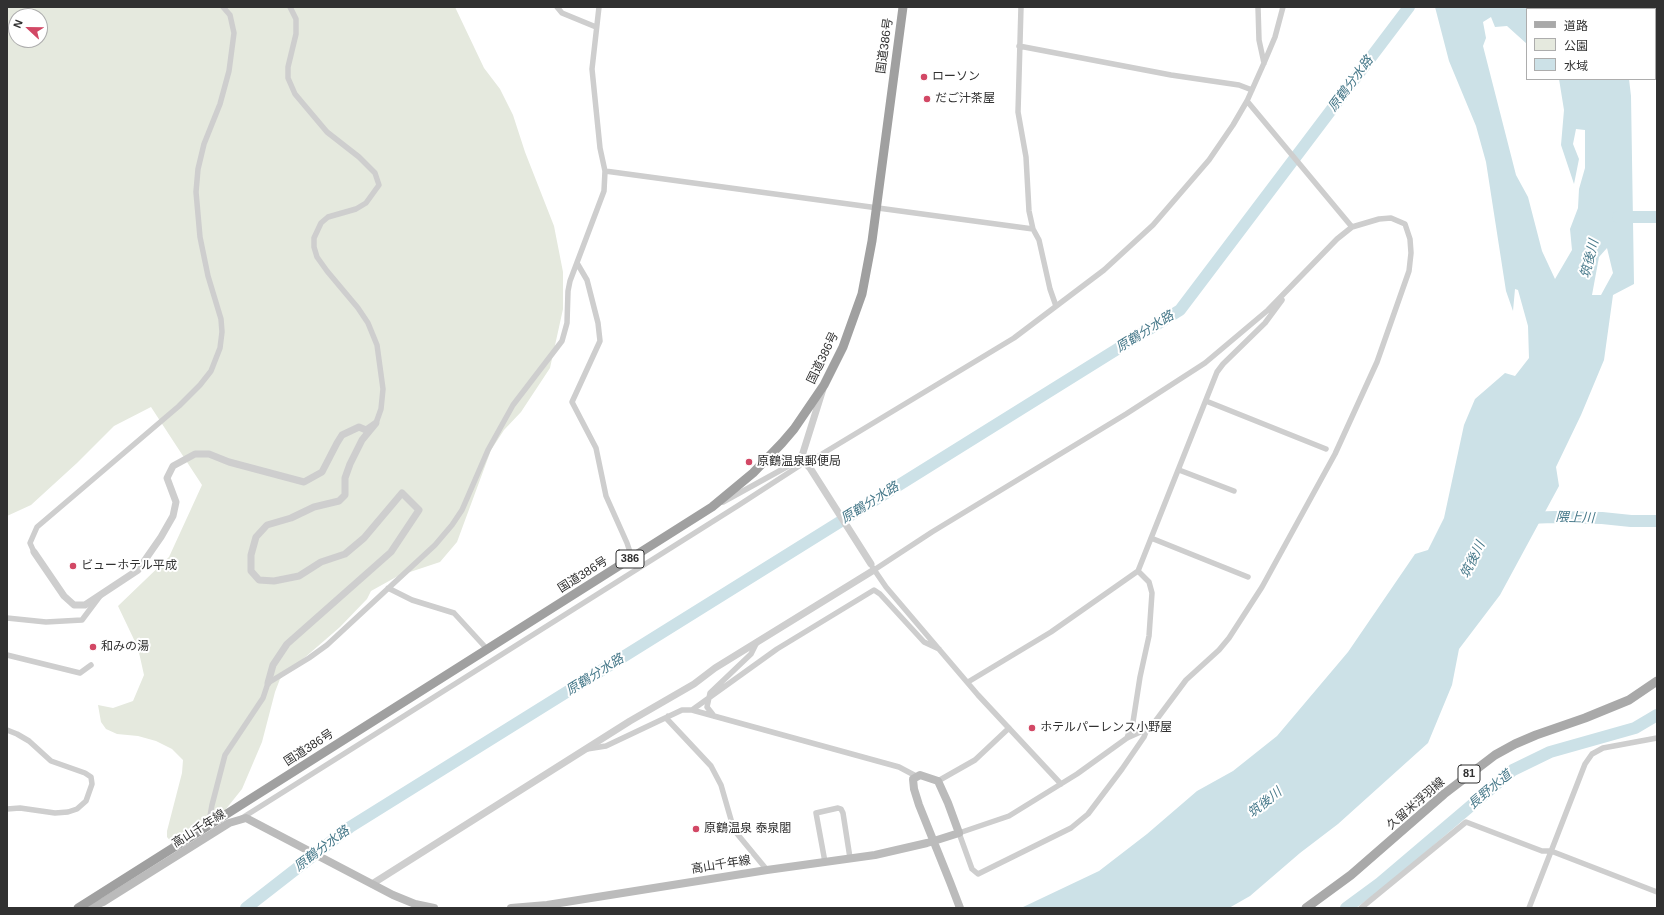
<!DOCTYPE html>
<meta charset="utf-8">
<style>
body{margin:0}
#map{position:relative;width:1664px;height:915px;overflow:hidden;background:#fff;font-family:Arial,"Noto Sans JP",sans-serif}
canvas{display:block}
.frame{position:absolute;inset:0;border:8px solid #313131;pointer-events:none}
.legend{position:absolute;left:1526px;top:8px;width:130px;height:72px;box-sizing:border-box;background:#fff;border:1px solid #adadad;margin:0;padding:5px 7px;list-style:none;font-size:12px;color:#313131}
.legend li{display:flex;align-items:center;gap:8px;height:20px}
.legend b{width:20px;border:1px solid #adadad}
.north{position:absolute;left:8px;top:8px;width:40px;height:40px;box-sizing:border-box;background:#fff;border:1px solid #adadad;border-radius:50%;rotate:292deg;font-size:11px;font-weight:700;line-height:16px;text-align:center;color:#313131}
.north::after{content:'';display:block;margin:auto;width:14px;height:18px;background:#d24865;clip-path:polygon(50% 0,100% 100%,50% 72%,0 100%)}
</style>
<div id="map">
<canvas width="1664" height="915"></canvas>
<div class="frame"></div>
<ul class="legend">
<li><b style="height:5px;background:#a9a9a9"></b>道路</li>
<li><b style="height:11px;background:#e5e9de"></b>公園</li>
<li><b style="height:11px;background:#cce1e7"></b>水域</li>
</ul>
<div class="north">N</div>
</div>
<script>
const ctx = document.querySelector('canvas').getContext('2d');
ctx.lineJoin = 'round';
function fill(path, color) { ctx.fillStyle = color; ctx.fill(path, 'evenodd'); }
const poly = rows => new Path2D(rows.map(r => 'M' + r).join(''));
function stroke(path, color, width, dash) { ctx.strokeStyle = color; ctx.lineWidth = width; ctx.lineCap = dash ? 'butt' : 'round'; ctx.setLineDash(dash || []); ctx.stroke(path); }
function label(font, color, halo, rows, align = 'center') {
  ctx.font = font + ' Arial,"Noto Sans JP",sans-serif'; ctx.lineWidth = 4; ctx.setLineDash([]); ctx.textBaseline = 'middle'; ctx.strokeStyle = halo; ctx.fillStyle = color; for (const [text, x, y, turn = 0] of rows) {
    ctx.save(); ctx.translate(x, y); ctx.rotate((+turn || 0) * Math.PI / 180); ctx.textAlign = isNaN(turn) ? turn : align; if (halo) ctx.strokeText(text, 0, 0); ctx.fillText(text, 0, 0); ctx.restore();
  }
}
fill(poly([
 [7,7,455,7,484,68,500,89,513,115,525,152,554,226,563,272,563,309,550,368,521,412,504,430,491,450,457,542,440,562,398,576,371,591,367,599,340,627,280,679,275,692,262,742,242,789,218,819,173,844,167,837,167,831,182,773,183,760,172,749,156,741,138,736,117,734,106,729,101,722,98,705,113,708,133,701,144,675,138,648,118,606,169,557,202,485,151,407,114,426,77,463,31,505,7,516],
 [16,16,40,16,40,40,16,40]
]), '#e5e9de');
fill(poly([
 [1435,7,1552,7,1552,9,1527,9,1527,44,1507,26,1495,27,1491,17,1483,22,1486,38,1483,46,1516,175,1528,197,1542,251,1555,279,1572,250,1570,229,1578,208,1579,189,1585,168,1585,130,1576,129,1573,144,1579,159,1574,184,1561,145,1564,110,1559,79,1629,79,1631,96,1634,284,1613,295,1604,360,1581,415,1556,467,1559,486,1500,595,1459,649,1452,685,1428,743,1338,824,1300,853,1250,896,1229,908,1021,908,1099,871,1147,834,1197,791,1233,771,1277,736,1348,652,1415,554,1428,550,1444,518,1464,425,1475,399,1505,373,1515,376,1529,358,1528,326,1518,290,1515,289,1513,311,1506,291,1486,162,1476,126,1449,61],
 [1607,248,1613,273,1601,295,1592,295,1599,257]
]), '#cce1e7');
stroke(poly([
 [1618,217,1657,217],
 [1526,518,1554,517,1602,518,1631,521,1657,521],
 [246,908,350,827,1180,310,1409,7],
 [1346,908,1380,883,1513,770,1550,752,1635,728,1657,715]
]), '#cce1e7', 12);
stroke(poly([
 [290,7,296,19,296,34,288,67,288,78,295,94,327,132,359,157,375,173,379,185,366,203,356,209,328,217,321,223,314,238,314,247,317,257,327,271,358,308,368,323,377,345,383,389,381,409,376,423],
 [557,7,562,13,596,27],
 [1021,7,1018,112,1026,157,1029,211,1033,229,1039,240,1050,289,1056,306],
 [1258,7,1259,40,1264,63],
 [1019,46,1171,75,1239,85,1252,90],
 [1247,101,1352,227],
 [605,171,1033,229],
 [577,263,587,280,598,323,600,341,572,402,596,448,606,496,627,543,632,558],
 [1206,401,1326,449],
 [1179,470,1234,491],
 [723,502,801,459,812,460,1014,338,1104,270,1153,225,1209,160,1233,125,1247,101,1264,63,1275,37,1283,7],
 [1151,538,1248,577],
 [34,552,30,543,37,527,179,406,200,385,211,371,220,348,222,332,221,319,208,276,200,237,196,192,198,169,204,144,220,104,229,71,234,33,230,15,223,7],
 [873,568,886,587,978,695,1061,784],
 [874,570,932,532,1126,414,1205,363,1268,310,1337,239,1352,227,1379,219,1391,218,1405,224,1410,239,1411,253,1409,271,1377,362,1335,454,1262,587,1229,638,1219,650,1186,680,1154,723,1147,729,1127,738,1077,774,1009,816,959,833,972,869,978,874,1071,828,1088,814,1122,769,1144,737,1147,729],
 [388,588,412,600,454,613,487,649],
 [7,618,46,622,82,620,100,596],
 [7,655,80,673,91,665],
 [968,682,1051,632,1138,571,1217,372,1223,364,1265,323,1282,300],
 [692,710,777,649,874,590,880,594,924,642,939,649],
 [668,716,667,719,711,766,721,785,734,830,767,870],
 [714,716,707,707,710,693,751,654,757,642],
 [7,730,17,734,29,741,51,761,85,773,91,777,92,784,86,801,77,809,68,812,55,813,20,808,7,809],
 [1127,738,1133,722,1140,677,1149,636,1152,593,1149,582,1138,571],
 [587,749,606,746,682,710,692,710,899,767,916,776],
 [938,781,975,760,1009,728],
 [242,818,739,505,799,466,801,459],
 [213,823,210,816,212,805,225,755,263,698,268,683,309,658,327,645,435,545,452,525,462,510,488,450,513,405,562,341,567,323,568,291,570,281,604,191,605,171,600,148,592,69,599,7],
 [825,862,816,813,838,808,841,809,843,813,850,858],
 [1361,908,1466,822,1542,851,1551,851,1657,892],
 [1529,908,1585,764,1592,754,1603,748,1657,738]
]), '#cecece', 5.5);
stroke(poly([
 [823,389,801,459,810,468,871,564],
 [34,552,64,596,74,605,85,605,138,570,161,537,173,516,176,502,167,478,173,466,195,454,209,454,229,462,304,482,322,472,337,443,342,435,359,427,366,430,376,423,362,440,350,464,345,478,345,495,339,501,314,507,291,518,267,525,256,537,251,555,251,571,259,580,274,581,299,576,321,562,345,554,364,538,402,493,419,510,391,552,287,644,273,665,268,683],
 [372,884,630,721,694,684,715,668,874,570]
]), '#cecece', 7);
stroke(poly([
 [88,908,103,902,229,823,246,818,393,895,415,904,434,908],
 [511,908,547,905,767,870,875,855,927,843,937,840,959,833,948,803,938,781,920,775,913,779,914,789,919,805,950,882,960,908]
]), '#bbb', 8);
stroke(poly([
 [1306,908,1351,875,1444,794,1495,755,1515,744,1536,735,1585,718,1629,700,1657,681]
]), '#a9a9a9', 9);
stroke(poly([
 [78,908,712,507,753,473,782,443,794,429,824,385,843,347,862,294,872,241,903,7]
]), '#a0a0a0', 9);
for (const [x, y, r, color] of [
 [924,77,4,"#d24865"],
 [927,99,4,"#d24865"],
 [749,462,4,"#d24865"],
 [73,566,4,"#d24865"],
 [93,647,4,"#d24865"],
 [1032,728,4,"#d24865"],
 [696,829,4,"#d24865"]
]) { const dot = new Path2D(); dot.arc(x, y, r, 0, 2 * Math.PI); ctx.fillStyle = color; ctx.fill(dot); stroke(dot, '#fff', 1.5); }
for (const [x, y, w] of [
 [630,559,28],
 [1469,774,22]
]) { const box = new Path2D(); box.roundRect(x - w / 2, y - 9, w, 18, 3); ctx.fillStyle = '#fff'; ctx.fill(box); stroke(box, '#313131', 1); }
label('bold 11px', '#313131', null, [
 ["386",630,559],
 ["81",1469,774]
]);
label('12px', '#313131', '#fff', [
 ["国道386号",885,46,-82],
 ["国道386号",823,358,-64],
 ["国道386号",583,575,-32],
 ["国道386号",309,748,-33],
 ["久留米浮羽線",1416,804,-41],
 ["高山千年線",199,829,-32],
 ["高山千年線",721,865,-9]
]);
label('12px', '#313131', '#fff', [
 ["ローソン",932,77],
 ["だご汁茶屋",935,99],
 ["原鶴温泉郵便局",757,462],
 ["ビューホテル平成",81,566],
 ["和みの湯",101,647],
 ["ホテルパーレンス小野屋",1040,728],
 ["原鶴温泉 泰泉閣",704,829]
], 'left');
label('italic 13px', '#47798a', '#fff', [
 ["原鶴分水路",1351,84,-53],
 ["筑後川",1590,259,-76],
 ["原鶴分水路",1145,332,-32],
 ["原鶴分水路",870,503,-32],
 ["隈上川",1575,518,2],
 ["筑後川",1473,560,-64],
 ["原鶴分水路",595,675,-32],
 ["長野水道",1490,790,-40],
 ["筑後川",1265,803,-39],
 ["原鶴分水路",322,849,-37]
]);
</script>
